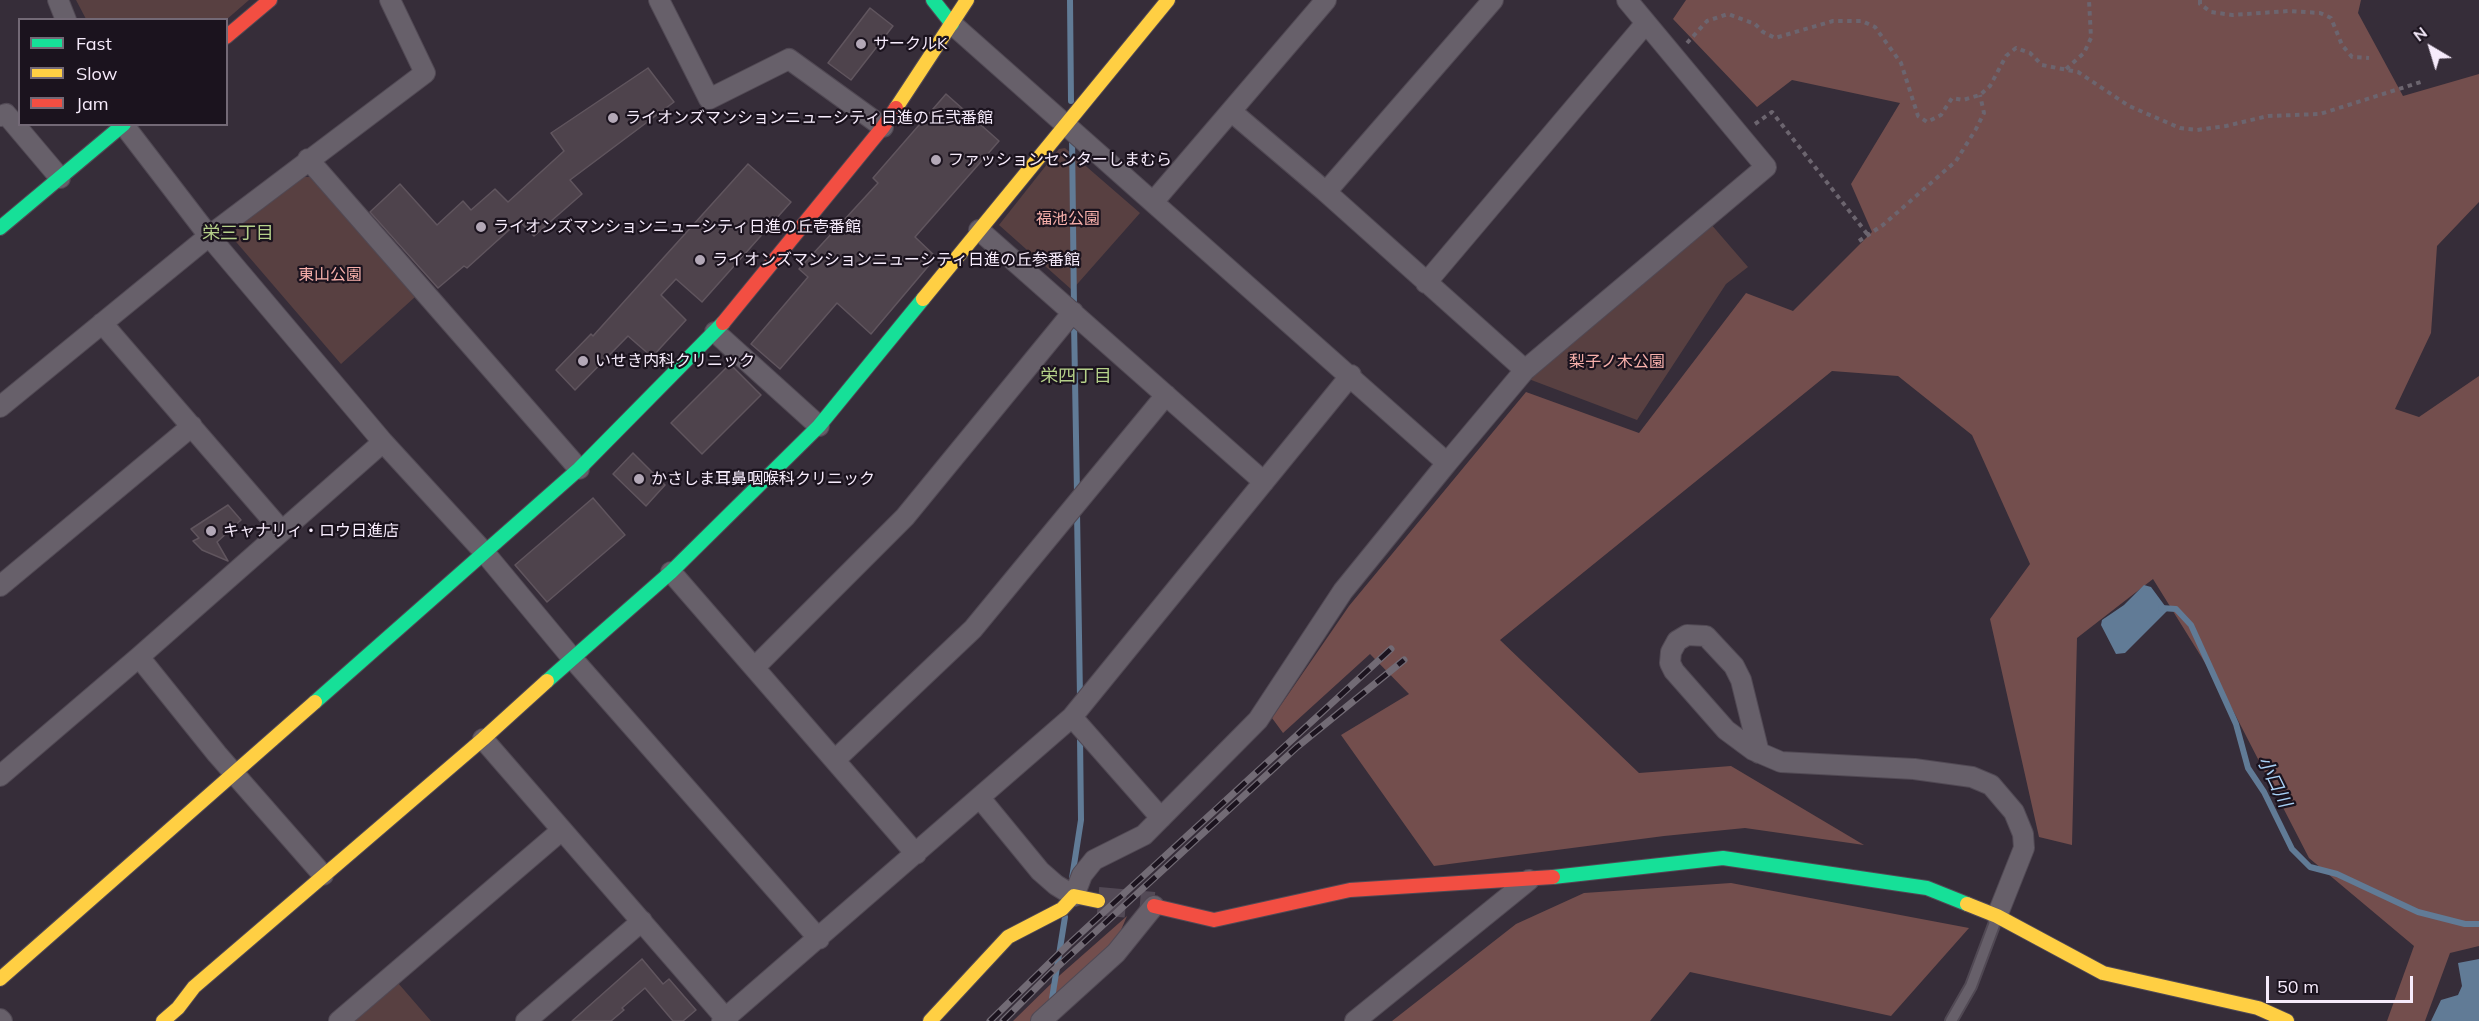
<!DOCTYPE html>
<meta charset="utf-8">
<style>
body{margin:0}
#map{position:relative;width:2479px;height:1021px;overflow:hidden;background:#362d39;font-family:Mulish,sans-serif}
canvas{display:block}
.legend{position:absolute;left:18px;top:18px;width:210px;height:108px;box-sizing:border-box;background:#1b131e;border:2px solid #736976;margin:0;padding:8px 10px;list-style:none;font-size:18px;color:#f6ebfb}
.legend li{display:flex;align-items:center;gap:12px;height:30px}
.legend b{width:30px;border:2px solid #736976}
.north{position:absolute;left:2401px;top:18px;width:60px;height:60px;-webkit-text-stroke:4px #1b131e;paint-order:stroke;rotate:322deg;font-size:16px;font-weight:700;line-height:24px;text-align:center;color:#f6ebfb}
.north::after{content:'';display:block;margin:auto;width:21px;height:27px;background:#f6ebfb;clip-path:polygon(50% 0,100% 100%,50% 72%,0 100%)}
.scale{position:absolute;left:2266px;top:976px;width:147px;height:27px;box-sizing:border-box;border:3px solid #f6ebfb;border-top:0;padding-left:8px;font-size:18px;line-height:21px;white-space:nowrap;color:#f6ebfb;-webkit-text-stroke:4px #1b131e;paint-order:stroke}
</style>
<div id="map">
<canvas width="2479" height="1021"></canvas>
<ul class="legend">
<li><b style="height:8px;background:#16e098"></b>Fast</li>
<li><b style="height:8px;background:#ffcf43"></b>Slow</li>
<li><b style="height:8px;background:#f24e42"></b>Jam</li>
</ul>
<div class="north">N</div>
<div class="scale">50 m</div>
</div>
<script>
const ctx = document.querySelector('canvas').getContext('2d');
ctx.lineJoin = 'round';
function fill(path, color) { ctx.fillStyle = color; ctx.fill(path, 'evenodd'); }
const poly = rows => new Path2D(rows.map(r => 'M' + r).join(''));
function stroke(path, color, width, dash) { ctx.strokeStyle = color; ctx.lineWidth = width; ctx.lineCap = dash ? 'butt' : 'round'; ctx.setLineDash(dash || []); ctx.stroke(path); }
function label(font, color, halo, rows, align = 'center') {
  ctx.font = font + ' Mulish,"Noto Sans JP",sans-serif'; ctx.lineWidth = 4.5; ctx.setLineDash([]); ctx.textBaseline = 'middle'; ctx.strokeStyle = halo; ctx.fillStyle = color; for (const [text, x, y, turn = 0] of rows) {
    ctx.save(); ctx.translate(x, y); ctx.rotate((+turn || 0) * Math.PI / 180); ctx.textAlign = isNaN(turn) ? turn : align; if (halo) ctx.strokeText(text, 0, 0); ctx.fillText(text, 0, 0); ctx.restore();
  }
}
fill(poly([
 [76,0,249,0,226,20,86,19],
 [1065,148,1140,213,1072,290,999,225,1059,149],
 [298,177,312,177,415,297,341,364,231,236,233,227],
 [1710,223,1748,267,1726,284,1637,420,1526,378],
 [398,983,431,1021,354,1021]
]), '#584041');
fill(poly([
 [1686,0,2361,0,2358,13,2403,96,2479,74,2479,202,2437,246,2431,333,2395,409,2419,417,2479,376,2479,946,2450,953,2425,1021,2387,1021,2414,946,2309,858,2225,695,2153,579,2077,638,2072,845,2039,837,1990,619,2030,564,1972,435,1898,376,1832,371,1500,640,1639,773,1731,766,1864,845,1745,828,1664,836,1434,866,1341,735,1409,694,1370,654,1283,733,1272,718,1349,606,1526,392,1639,433,1746,293,1793,311,1872,232,1851,184,1900,103,1792,80,1757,107,1673,19],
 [1731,883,1969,928,1891,1016,1690,972,1650,1021,1392,1021,1516,924,1584,893],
 [1127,916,1112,951,1034,1021,1013,1021,1060,975]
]), '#734e4d');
fill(poly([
 [2144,585,2151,587,2168,610,2125,653,2116,654,2101,625,2102,620,2124,605],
 [2479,959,2479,1021,2431,1021,2441,1000,2458,995,2462,986,2458,963]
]), '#617b96');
stroke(poly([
 [1070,0,1071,101],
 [1072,136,1074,308],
 [1074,322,1077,494],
 [1077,511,1080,698],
 [2161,608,2176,609,2191,625,2236,724,2248,768,2264,792,2292,849,2310,867,2337,874,2418,912,2465,924,2479,924],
 [1072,878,1081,820,1080,736],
 [1051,1005,1065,917]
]), '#617b96', 6);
const building = poly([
 [870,8,893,26,851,80,828,63,870,8],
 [648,68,674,102,570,180,582,194,534,236,519,221,467,268,464,266,438,288,370,212,400,184,437,225,463,201,471,210,495,189,508,202,564,151,551,133,648,68],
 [946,94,999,141,915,237,936,257,871,334,837,303,780,369,751,344,808,277,799,269,878,183,873,178,946,94],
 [748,164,791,202,702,302,676,279,661,295,686,320,652,357,628,336,575,390,556,370,591,334,593,336,748,164],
 [730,364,761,395,702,454,671,423,730,364],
 [633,453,665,485,646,506,613,474,633,453],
 [593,498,625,535,547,602,515,565,593,498],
 [228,505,241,520,217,542,228,561,202,550,193,541,199,538,191,529,228,505],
 [642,959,663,984,669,979,696,1010,683,1021,673,1021,645,988,622,1008,624,1010,611,1021,572,1021,642,959]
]);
fill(building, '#4e434c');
stroke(building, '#60555e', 1.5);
stroke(poly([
 [1098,901,1154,906]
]), '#534a56', 28, [28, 14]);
const lane = poly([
 [1951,1021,1971,986,1997,917]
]);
const street = poly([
 [58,0,66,20],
 [659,0,709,99,789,59,883,127],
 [952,24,1447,463,1525,370,1766,167,1627,0],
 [1232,112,1326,192,1525,370],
 [0,116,6,114,60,178],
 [123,124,209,236,383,442,484,552,572,658,819,939],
 [308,159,579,469],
 [1326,192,1493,0],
 [1154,201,1326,0],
 [979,230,1264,482],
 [1426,283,1646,23],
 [102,323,281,530],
 [715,332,819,426],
 [0,407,209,236,425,73,390,0],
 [671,572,916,854],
 [0,586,192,426],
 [139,657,217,754,323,875],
 [755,667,905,517,1073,312],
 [1072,717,1161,818],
 [483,739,728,1021],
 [1759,753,1741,680,1734,666,1706,636,1687,635,1677,641,1671,652,1670,663,1674,671,1726,730,1753,750,1781,762,1914,769,1972,777,1991,785,2014,812,2023,834,2024,848,1997,916],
 [835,760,973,629,1166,395],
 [0,776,139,657,383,442],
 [980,798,1040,871,1056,885,1074,896,1082,875,1094,860,1144,835,1258,720,1343,591,1447,463],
 [0,1019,2,1021],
 [339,1021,562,830],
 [526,1021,642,921],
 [722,1021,1072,717,1351,375],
 [1041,1021,1116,953,1154,906],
 [1355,1021,1529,880]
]);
const fast = poly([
 [933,0,952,24],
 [0,228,124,124],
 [547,681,671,572,819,426,923,299],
 [315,702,579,469,723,323],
 [1553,877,1723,858,1927,888,1967,904]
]);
const slow = poly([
 [896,108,967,0],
 [923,299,1168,0],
 [1967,904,1997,916,2103,973,2258,1008,2287,1021],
 [0,979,315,702],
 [163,1021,178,1008,194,987,483,739,547,681],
 [930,1021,1008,937,1062,909,1074,896,1098,901]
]);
const jam = poly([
 [226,37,270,0],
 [723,323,883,127,896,108],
 [1154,906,1214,920,1350,890,1553,877]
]);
stroke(lane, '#514954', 14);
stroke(street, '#514954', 22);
stroke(fast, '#514954', 16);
stroke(slow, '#514954', 16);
stroke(jam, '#514954', 16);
stroke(poly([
 [2200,0,2200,4,2211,12,2232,15,2289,11,2320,13,2331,18,2342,45,2352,57,2369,58],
 [1687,43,1707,21,1728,14,1755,24,1763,32,1775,38,1833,21,1862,21,1875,27,1901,63,1918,116,1927,122,1941,115,1952,98,1963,100,1980,95,1990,86,2006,56,2016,48,2030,53,2042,65,2078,72,2129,106,2180,128,2197,130,2226,126,2268,116,2320,114,2424,81],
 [2066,69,2084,53,2091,38,2089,0],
 [1755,124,1772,112,1868,235],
 [1859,241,1883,225,1956,161,1976,129,1984,113,1980,95]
]), '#6c656f', 4, [4.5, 4.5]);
stroke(lane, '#67606a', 10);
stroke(street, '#67606a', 20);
stroke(fast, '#16e098', 14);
stroke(slow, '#ffcf43', 14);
stroke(jam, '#f24e42', 14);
const rail = poly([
 [990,1021,1069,944,1391,649],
 [1003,1021,1054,970,1297,747,1404,660]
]);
stroke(rail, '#726b75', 7);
stroke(rail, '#1b131e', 4.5, [14]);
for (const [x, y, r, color] of [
 [861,44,6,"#b3a8b7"],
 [613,118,6,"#b3a8b7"],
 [936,160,6,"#b3a8b7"],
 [481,227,6,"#b3a8b7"],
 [700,260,6,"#b3a8b7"],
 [583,361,6,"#b3a8b7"],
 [639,479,6,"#b3a8b7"],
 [211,531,6,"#b3a8b7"]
]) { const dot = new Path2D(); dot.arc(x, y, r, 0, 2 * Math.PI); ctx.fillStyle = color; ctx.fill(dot); stroke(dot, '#1b131e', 2); }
label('16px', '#f6ebfb', '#1b131e', [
 ["サークルK",873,44],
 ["ライオンズマンションニューシティ日進の丘弐番館",625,118],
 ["ファッションセンターしまむら",948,160],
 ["ライオンズマンションニューシティ日進の丘壱番館",493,227],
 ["ライオンズマンションニューシティ日進の丘参番館",712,260],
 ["いせき内科クリニック",595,361],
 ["かさしま耳鼻咽喉科クリニック",651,479],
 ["キャナリィ・ロウ日進店",223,531]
], 'left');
label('16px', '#f8b0ab', '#1b131e', [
 ["福池公園",1068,219],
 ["東山公園",330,275],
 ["梨子ノ木公園",1617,362]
]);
label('18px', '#b5d089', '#1b131e', [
 ["栄三丁目",238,234],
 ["栄四丁目",1076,377]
]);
label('italic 18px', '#a9d2f7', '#1b131e', [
 ["小口川",2274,782,64]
]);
</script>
